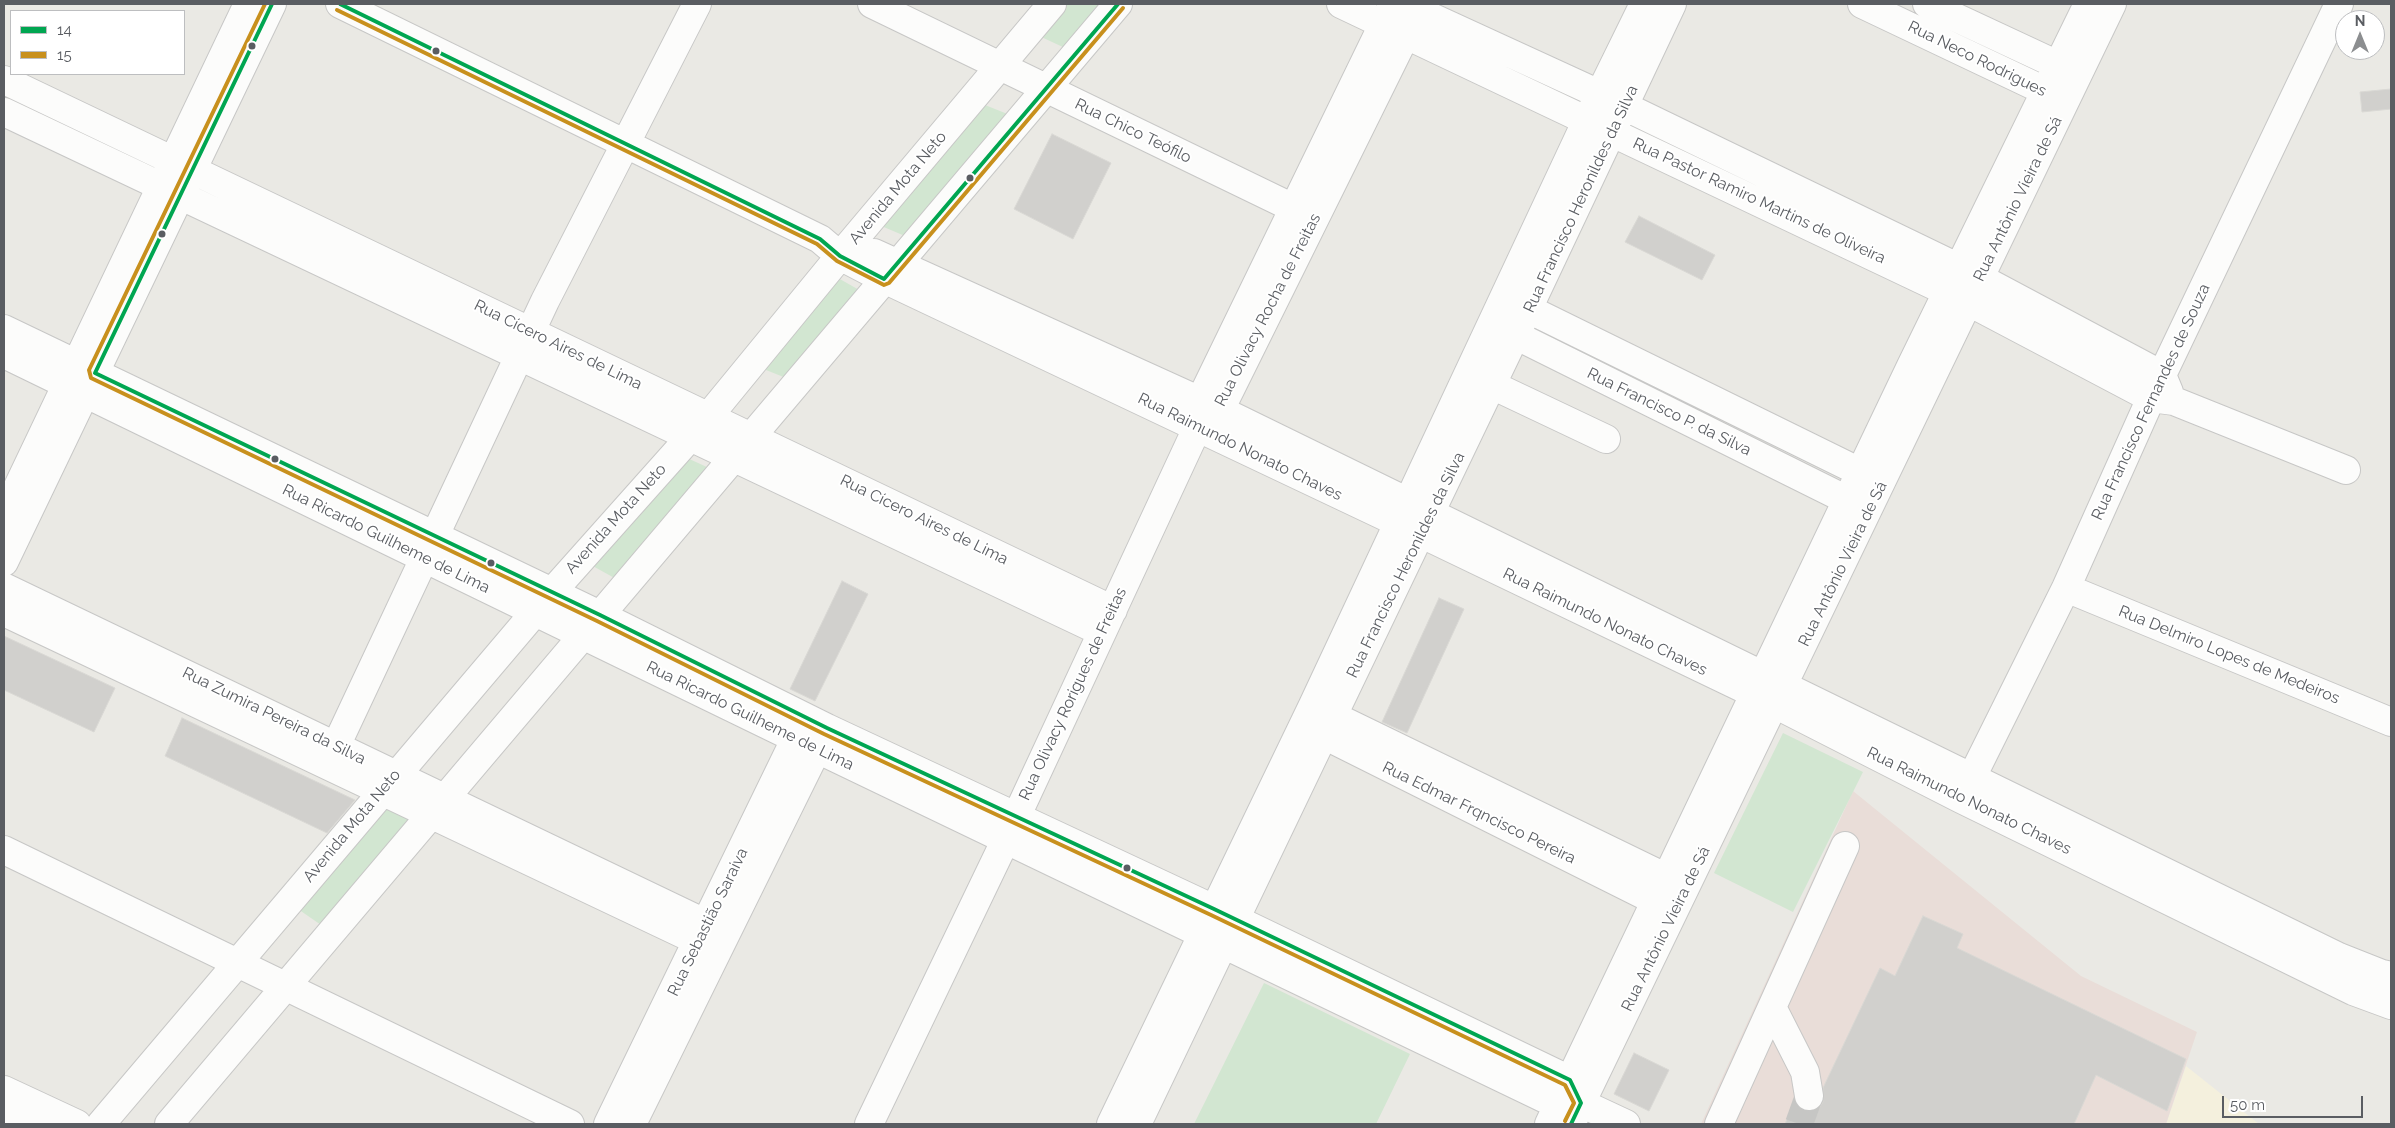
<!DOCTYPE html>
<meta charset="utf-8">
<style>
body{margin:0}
#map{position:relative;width:2395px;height:1128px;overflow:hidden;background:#eae9e4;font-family:Raleway,sans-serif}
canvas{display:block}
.frame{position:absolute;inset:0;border:5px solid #5a5d62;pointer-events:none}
.legend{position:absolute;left:10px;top:10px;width:175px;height:65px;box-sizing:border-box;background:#fff;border:1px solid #bdbec0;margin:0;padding:6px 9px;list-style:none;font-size:15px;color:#5a5d62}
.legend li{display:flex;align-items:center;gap:10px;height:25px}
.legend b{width:25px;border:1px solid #bdbec0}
.north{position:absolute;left:2335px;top:10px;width:50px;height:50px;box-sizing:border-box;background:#fff;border:1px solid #bdbec0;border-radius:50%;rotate:0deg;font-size:14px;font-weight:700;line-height:20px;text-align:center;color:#5a5d62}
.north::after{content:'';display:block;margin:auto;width:18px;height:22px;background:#8c8e90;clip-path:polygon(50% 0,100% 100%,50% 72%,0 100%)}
.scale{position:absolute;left:2222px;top:1096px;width:141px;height:22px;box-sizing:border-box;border:2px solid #5a5d62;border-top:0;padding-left:6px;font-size:15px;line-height:18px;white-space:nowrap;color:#5a5d62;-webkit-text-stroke:4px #fff;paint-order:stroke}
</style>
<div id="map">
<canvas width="2395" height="1128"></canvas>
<div class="frame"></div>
<ul class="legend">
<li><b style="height:6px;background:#00a651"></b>14</li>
<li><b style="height:6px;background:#c8901d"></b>15</li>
</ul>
<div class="north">N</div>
<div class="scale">50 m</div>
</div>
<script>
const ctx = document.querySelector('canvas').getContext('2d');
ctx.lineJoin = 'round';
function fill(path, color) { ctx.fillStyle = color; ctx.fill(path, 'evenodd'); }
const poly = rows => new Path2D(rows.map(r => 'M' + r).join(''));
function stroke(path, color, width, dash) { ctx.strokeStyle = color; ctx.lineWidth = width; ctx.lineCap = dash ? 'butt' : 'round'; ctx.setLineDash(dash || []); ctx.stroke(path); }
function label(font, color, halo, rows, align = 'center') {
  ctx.font = font + ' Raleway,sans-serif'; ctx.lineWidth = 4; ctx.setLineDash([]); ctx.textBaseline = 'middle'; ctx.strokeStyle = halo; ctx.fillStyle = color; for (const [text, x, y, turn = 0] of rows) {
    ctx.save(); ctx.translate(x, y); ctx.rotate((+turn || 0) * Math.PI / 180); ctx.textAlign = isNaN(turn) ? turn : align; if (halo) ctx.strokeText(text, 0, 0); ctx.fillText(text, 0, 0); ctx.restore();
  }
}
fill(poly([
 [2186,1066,2259,1124,2166,1124]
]), '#f4f0dd');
fill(poly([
 [1853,791,2081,976,2197,1032,2166,1124,1701,1124]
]), '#e9ddd8');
fill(poly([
 [1063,4,1101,4,1065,48,1037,35],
 [980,103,1010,115,905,236,879,225],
 [838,278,861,291,786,378,761,368],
 [685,457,709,468,618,580,591,565],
 [1783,733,1863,772,1793,912,1714,873],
 [386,803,420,822,324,927,295,907],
 [1264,983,1410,1054,1376,1124,1194,1124]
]), '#d2e6d1');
const building = poly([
 [2391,89,2391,109,2362,112,2360,92,2391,89],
 [1052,134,1111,163,1073,239,1014,209,1052,134],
 [1639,216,1715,255,1702,280,1625,242,1639,216],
 [842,581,868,594,815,701,790,689,842,581],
 [1439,598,1464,609,1407,733,1382,722,1439,598],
 [4,636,115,688,94,732,4,690,4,636],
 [182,718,355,800,327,833,165,756,182,718],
 [1923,916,1963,934,1957,948,2186,1059,2167,1111,2096,1075,2074,1124,1785,1124,1795,1102,1803,1110,1811,1111,1819,1108,1823,1102,1823,1088,1880,968,1895,976,1923,916],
 [1634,1053,1669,1070,1649,1111,1614,1094,1634,1053]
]);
fill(building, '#d1d0cd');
stroke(building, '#d9d8d4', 1);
stroke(poly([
 [1799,1124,1809,1096]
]), '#c6c6c4', 28, [28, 14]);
const minor = poly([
 [340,4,820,239,840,256,884,279,1397,522,1755,694,1961,799,2353,991,2391,1005],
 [872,4,1314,218],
 [1341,4,1969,302,2151,398,2174,401,2346,470],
 [1403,4,1599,94,1980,278,2162,375,2169,392],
 [1862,4,2062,99],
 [1927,4,2075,73],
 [4,80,1113,610],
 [4,112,1102,632],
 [874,253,1220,410,2339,957,2382,974,2391,976],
 [1512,301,1860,472],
 [1499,327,1847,500],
 [4,329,600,615,827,728,1214,909,1570,1080,1581,1103],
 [4,354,817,749,1558,1105,1581,1103,1626,1124],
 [1492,385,1606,439],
 [1205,420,1220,410,1414,18],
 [4,516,248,4],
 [4,562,272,4],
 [4,587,707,924],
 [2066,588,2391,722],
 [4,612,698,941],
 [1317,708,1667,878],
 [1308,727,1656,901],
 [336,746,545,301,697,4],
 [1965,791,2066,588,2151,398,2339,4],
 [4,850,570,1124],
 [1772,1007,1805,1072,1809,1096],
 [4,1090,77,1124],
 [4,1111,31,1124],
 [101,1124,552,592,708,417,840,256,1052,4],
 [169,1124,1118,4],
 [608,1124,804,721],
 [632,1124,825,733],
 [869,1124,1006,839,1198,426,1200,401,1393,4],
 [1111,1124,1313,705,1587,120,1644,4],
 [1137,1124,1528,309,1672,4],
 [1549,1124,1911,366,2088,4],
 [1571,1124,2112,4],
 [1719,1124,1845,846]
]);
stroke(minor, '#c7c7c6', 30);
stroke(minor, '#fcfcfb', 28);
stroke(poly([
 [272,4,95,373,600,615,827,728,1214,909,1570,1080,1581,1103,1571,1124],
 [340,4,820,239,840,256,884,279,1118,4]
]), '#00a651', 4);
stroke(poly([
 [265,4,89,370,91,378,597,621,824,734,1211,915,1565,1085,1574,1103,1565,1121],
 [337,10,817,244,837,261,884,285,889,283,1123,8]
]), '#c8901d', 4);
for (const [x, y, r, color] of [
 [252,46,4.5,"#5a5d62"],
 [436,51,4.5,"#5a5d62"],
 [970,178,4.5,"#5a5d62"],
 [162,234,4.5,"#5a5d62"],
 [275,459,4.5,"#5a5d62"],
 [491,563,4.5,"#5a5d62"],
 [1127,868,4.5,"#5a5d62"]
]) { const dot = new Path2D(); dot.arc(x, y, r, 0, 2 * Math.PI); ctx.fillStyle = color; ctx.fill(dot); stroke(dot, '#fff', 2); }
label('16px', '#5a5d62', '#fff', [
 ["Rua Neco Rodrigues",1977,59,26],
 ["Rua Chico Teófilo",1133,131,26],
 ["Avenida Mota Neto",898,188,-50],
 ["Rua Francisco Heronildes da Silva",1581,199,-65],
 ["Rua Antônio Vieira de Sá",2018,199,-64],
 ["Rua Pastor Ramiro Martins de Oliveira",1759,201,25],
 ["Rua Olivacy Rocha de Freitas",1268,310,-63],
 ["Rua Cícero Aires de Lima",558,345,26],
 ["Rua Francisco Fernandes de Souza",2151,402,-65],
 ["Rua Francisco P. da Silva",1669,412,26],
 ["Rua Raimundo Nonato Chaves",1240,447,26],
 ["Avenida Mota Neto",616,519,-48],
 ["Rua Cícero Aires de Lima",924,520,26],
 ["Rua Ricardo Guilheme de Lima",386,539,26],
 ["Rua Antônio Vieira de Sá",1843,564,-64],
 ["Rua Francisco Heronildes da Silva",1406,565,-64],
 ["Rua Raimundo Nonato Chaves",1605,622,26],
 ["Rua Delmiro Lopes de Medeiros",2229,655,22],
 ["Rua Olivacy Rorigues de Freitas",1073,694,-65],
 ["Rua Zumira Pereira da Silva",274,716,26],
 ["Rua Ricardo Guilheme de Lima",750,716,26],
 ["Rua Raimundo Nonato Chaves",1969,801,26],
 ["Rua Edmar Frqncisco Pereira",1479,813,26],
 ["Avenida Mota Neto",352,826,-50],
 ["Rua Sebastião Saraiva",708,922,-64],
 ["Rua Antônio Vieira de Sá",1666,929,-64]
]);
</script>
